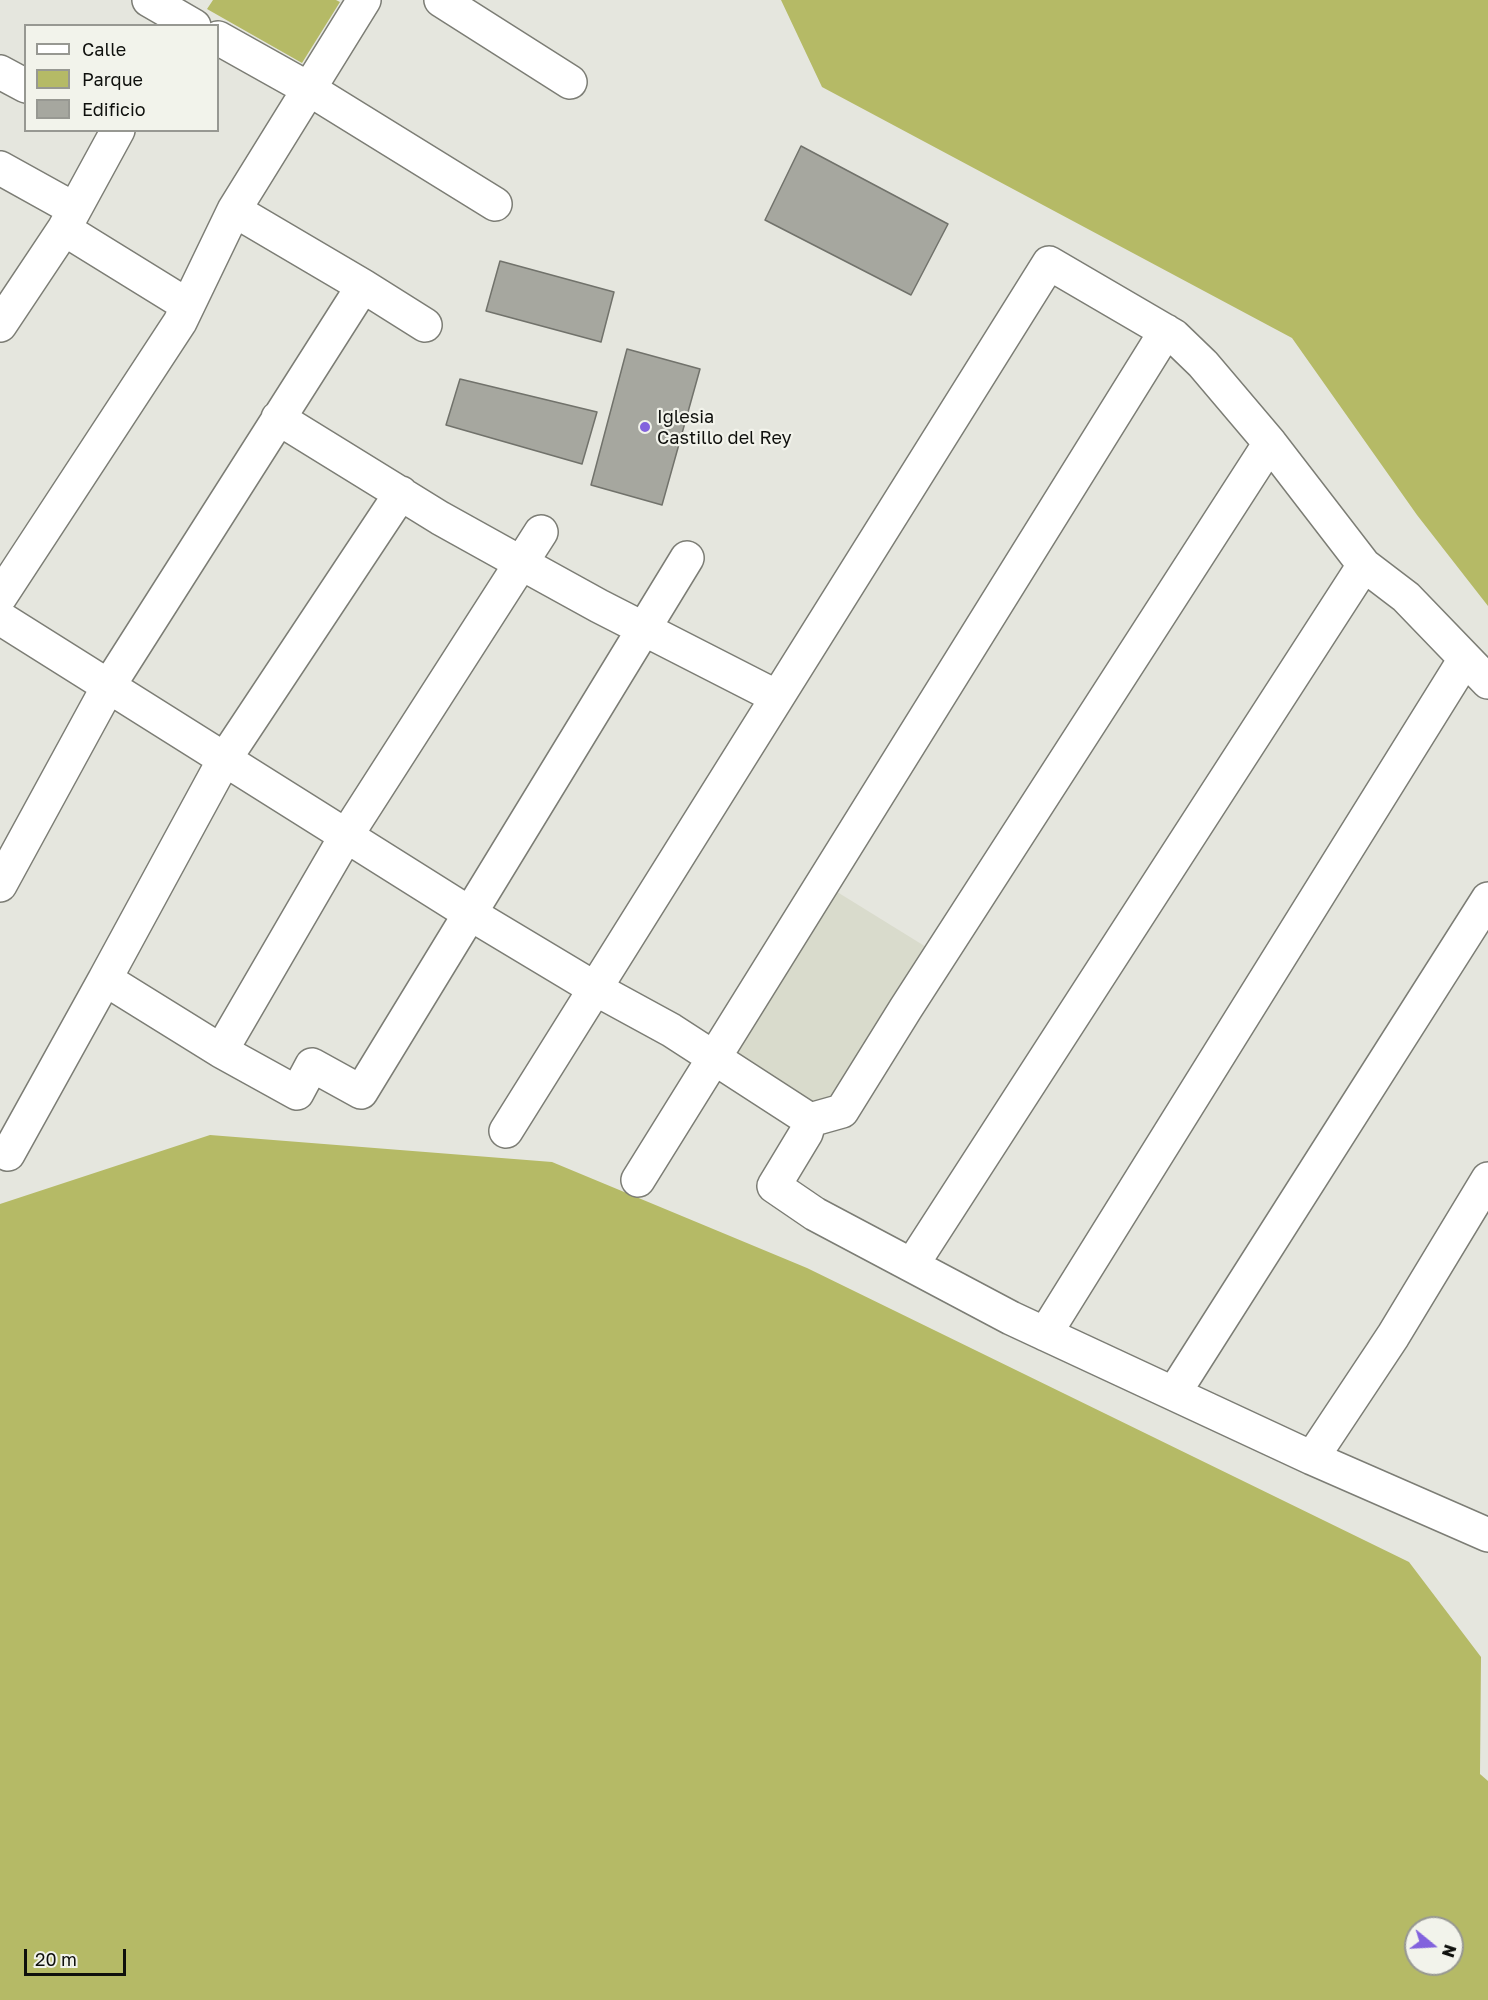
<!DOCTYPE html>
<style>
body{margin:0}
#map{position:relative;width:1488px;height:2000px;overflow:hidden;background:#e5e6de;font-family:"Golos Text",sans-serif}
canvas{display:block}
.legend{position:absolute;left:24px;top:24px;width:195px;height:108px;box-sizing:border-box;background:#f2f3eb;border:2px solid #979892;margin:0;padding:8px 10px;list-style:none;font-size:18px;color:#0f100d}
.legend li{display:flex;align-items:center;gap:12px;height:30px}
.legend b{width:30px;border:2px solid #979892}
.north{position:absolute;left:1404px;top:1916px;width:60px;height:60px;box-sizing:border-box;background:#f2f3eb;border:2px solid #979892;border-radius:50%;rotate:108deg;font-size:16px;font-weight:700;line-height:24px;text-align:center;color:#0f100d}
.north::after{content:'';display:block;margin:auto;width:21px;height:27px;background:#8262dd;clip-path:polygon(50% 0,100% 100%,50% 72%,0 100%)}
.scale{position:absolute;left:24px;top:1949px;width:102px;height:27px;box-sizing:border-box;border:3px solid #0f100d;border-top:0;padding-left:8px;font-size:18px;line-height:21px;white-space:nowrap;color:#0f100d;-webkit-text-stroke:4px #f2f3eb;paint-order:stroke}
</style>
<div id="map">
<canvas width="1488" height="2000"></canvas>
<ul class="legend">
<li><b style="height:8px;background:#fff"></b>Calle</li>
<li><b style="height:16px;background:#b5ba66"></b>Parque</li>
<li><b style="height:16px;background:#a6a79f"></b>Edificio</li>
</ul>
<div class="north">N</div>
<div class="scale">20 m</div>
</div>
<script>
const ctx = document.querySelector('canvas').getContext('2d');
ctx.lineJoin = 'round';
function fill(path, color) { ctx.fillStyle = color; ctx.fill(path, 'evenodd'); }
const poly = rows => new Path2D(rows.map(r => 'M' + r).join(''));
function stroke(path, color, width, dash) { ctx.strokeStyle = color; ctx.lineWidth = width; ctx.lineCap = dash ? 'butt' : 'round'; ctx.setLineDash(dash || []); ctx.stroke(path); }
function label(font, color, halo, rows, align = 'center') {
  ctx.font = font + ' "Golos Text",sans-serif'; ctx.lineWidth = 4.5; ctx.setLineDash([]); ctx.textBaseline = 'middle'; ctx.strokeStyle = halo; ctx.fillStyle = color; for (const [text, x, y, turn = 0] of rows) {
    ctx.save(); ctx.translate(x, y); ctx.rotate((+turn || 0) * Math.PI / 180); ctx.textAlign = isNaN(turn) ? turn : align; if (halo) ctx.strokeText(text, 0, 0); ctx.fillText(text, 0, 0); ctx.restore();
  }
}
fill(poly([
 [834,890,931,950,834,1103,820,1107,729,1055]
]), '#d9dbcc');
fill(poly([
 [213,0,336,0,340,2,302,63,207,9],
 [781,0,1488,0,1488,606,1417,515,1292,338,822,87],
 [210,1135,552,1162,807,1268,1409,1562,1481,1657,1480,1774,1488,1781,1488,2000,0,2000,0,1204],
 [1416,1928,1452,1928,1452,1964,1416,1964]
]), '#b5ba66');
const building = poly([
 [801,146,948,224,911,295,765,220,801,146],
 [500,261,614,292,601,342,486,311,500,261],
 [627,349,700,369,662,505,591,485,627,349],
 [460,379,597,412,582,464,446,425,460,379]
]);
fill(building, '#a6a79f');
stroke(building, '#71726b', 1.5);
const minor = poly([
 [149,0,194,26],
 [441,0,570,82],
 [218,38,309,89,495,204],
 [0,72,26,86],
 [0,168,74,209],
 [64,229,187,305],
 [363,286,425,325],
 [0,325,64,229,118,130],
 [278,418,440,518,521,563,599,606,777,697],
 [0,597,180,322,234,210],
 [0,618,469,913,594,988,671,1030,810,1120,806,1133,774,1186,815,1214,1011,1318,1312,1458,1488,1535],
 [0,885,108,687,363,286,234,210,364,0],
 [105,979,224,760,401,493],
 [221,1051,297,1093,312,1065,361,1092,687,558],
 [810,1120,842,1111,906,1008,1270,443],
 [506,1131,1049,263,1174,336,1203,364,1270,443,1364,565,1406,597,1488,682],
 [8,1154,105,979,221,1051,346,836,541,532],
 [638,1180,1166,331],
 [912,1265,1364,565],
 [1045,1334,1465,659],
 [1174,1393,1488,899],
 [1312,1458,1393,1336,1488,1179]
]);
stroke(minor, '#7c7d75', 36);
stroke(minor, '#fff', 33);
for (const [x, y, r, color] of [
 [645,427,6,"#8262dd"]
]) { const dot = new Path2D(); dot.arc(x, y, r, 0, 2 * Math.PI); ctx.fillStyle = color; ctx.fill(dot); stroke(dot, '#f2f3eb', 2); }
label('18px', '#0f100d', '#f2f3eb', [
 ["Iglesia",657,417],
 ["Castillo del Rey",657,438]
], 'left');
</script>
